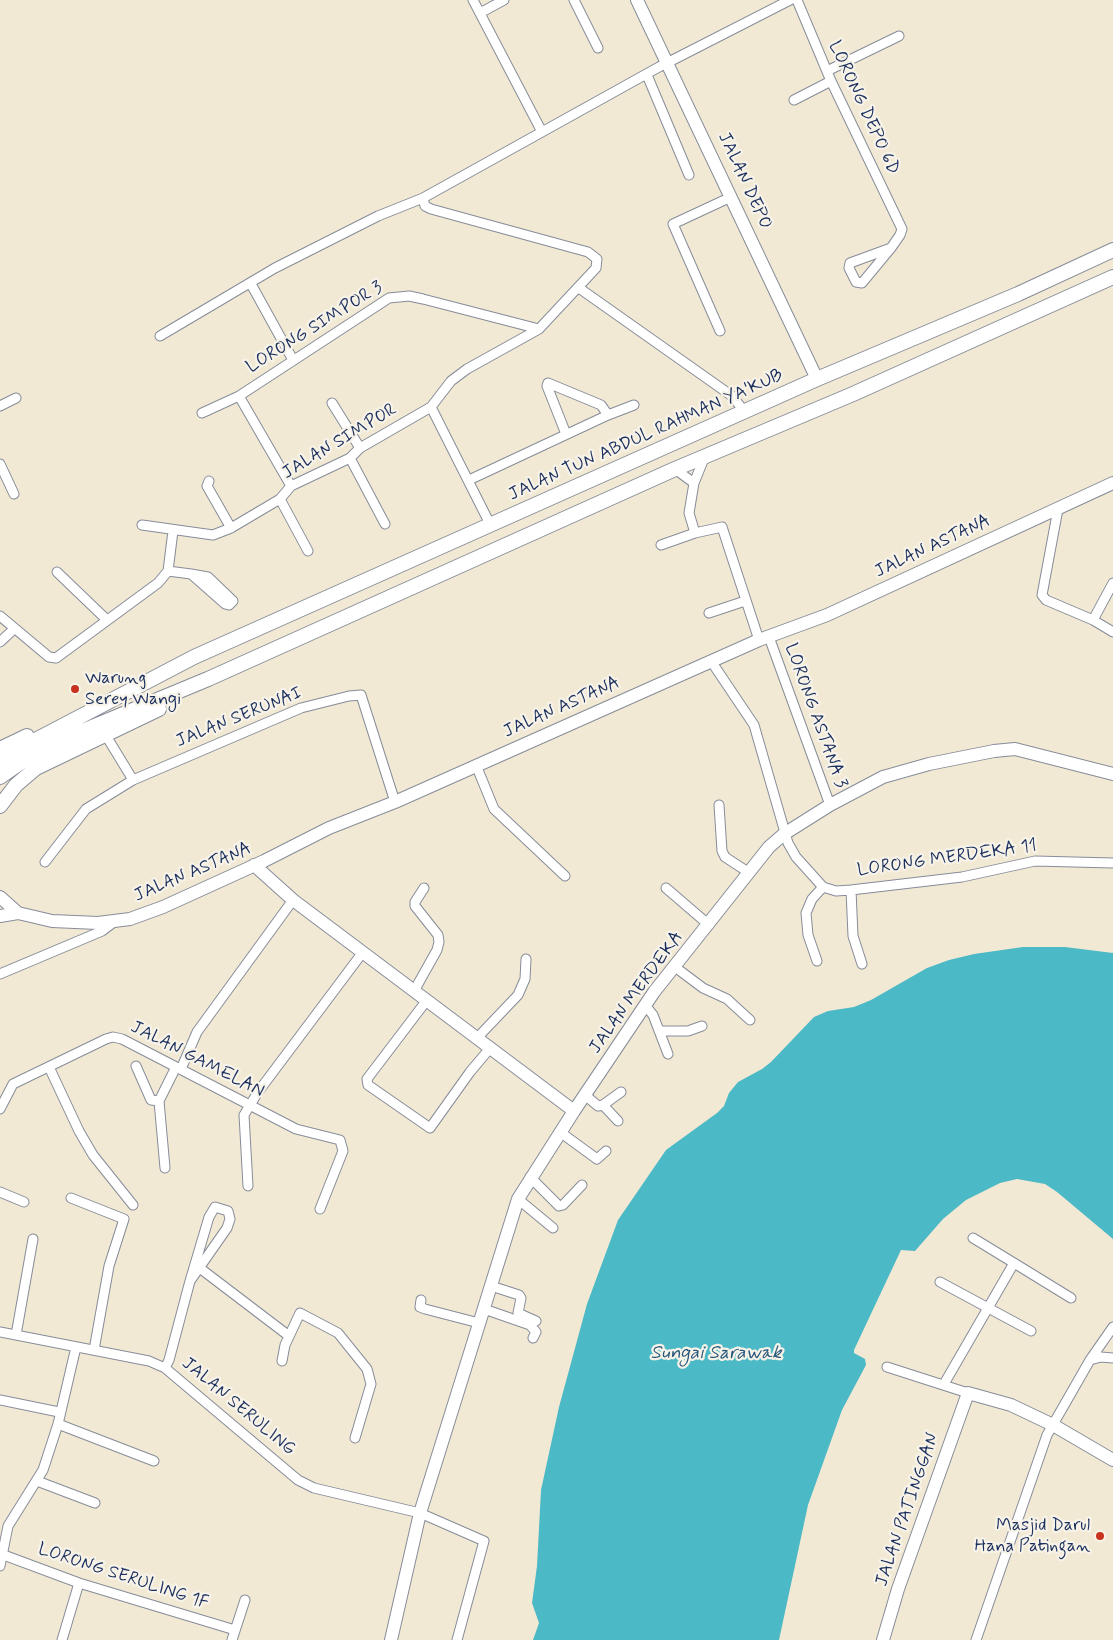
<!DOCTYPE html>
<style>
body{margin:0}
canvas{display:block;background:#f2e9d4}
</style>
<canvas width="1113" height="1640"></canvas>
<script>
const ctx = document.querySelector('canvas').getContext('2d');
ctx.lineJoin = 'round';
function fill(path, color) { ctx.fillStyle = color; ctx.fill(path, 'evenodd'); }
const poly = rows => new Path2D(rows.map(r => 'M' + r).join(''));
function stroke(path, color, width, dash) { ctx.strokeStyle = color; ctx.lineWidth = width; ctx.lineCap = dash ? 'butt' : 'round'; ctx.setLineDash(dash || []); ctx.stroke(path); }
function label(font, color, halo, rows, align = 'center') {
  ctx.font = font + ' Mynerve,sans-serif'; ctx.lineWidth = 4.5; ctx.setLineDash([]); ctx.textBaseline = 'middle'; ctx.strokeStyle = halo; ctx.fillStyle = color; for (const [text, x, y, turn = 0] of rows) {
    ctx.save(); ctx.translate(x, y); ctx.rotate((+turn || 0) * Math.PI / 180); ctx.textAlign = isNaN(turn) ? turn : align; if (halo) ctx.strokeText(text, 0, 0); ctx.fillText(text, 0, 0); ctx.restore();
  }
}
fill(poly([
 [1023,947,1065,947,1113,953,1113,1239,1057,1192,1045,1184,1017,1179,1000,1183,966,1200,943,1219,915,1251,901,1250,854,1350,854,1353,865,1359,866,1365,842,1410,808,1505,779,1640,533,1640,539,1623,532,1603,537,1566,541,1490,559,1407,587,1304,618,1220,666,1150,717,1113,724,1106,729,1093,738,1082,762,1069,771,1062,814,1017,828,1011,854,1007,871,1000,927,968,949,960,974,954]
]), '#4cb9c6');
const street = poly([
 [473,0,542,132],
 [574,0,598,48],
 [797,0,831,81,902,229,900,235,891,248,862,283,856,282,849,268,850,263,891,248],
 [480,13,504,0],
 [827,71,899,36],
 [647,75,689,175],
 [794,100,831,81],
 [251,284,293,360],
 [579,288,732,396,745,412],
 [720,331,673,224,731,197],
 [160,336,275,268,378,216,423,198,659,67,790,0],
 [239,396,291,486],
 [332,403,360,448],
 [0,406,16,398],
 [431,407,491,526],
 [202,413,239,396,389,298,409,296,423,299,539,329],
 [566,434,547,386,548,383,601,405,608,415],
 [705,456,694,483,689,513,695,533,722,527,759,640],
 [350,458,385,524],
 [0,464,14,494],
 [675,469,694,483],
 [469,480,608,415,634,405],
 [209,481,207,486,231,528],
 [280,499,308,551],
 [1058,509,1042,595,1046,600,1093,620,1113,632],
 [142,525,213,535,231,528,280,499,291,486,350,458,360,448,431,407,451,381,467,369,539,329,596,268,597,259,588,252,431,209,425,206,423,198],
 [661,545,695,533],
 [168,571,191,574,208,577,233,601,229,605,225,604,191,574],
 [57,572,107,620],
 [709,613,745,601],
 [0,616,49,657,56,658,158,583,168,571,173,531],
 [1093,620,1113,583],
 [769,637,830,805],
 [0,642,14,629],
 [711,661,754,725,788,843,796,857,823,887,836,891,851,890,962,877,1035,861,1113,863],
 [105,734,133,780],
 [476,765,494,809,565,876],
 [719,805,722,851,725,857,748,872],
 [45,862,86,809,133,780,301,708,349,696,361,695,395,802],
 [666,888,709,925],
 [851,890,853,936,862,964],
 [817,961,808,935,806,913,812,899,823,887],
 [675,967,703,988,727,999,750,1020],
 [0,974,102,931,114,922],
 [414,991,437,950,439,942,438,935,415,906,415,902,424,888],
 [427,1000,367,1079,368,1085,430,1128,470,1072,491,1047],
 [645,1005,653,1015,668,1054],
 [659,1031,688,1031,702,1026],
 [478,1037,518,995,525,979,526,959],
 [136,1066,151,1100,159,1101],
 [49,1067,79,1131,93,1155,133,1205],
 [181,1069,197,1032,293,900],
 [585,1095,598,1106,603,1105,621,1092],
 [603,1105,618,1121],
 [0,1109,13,1084,106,1039,113,1037,122,1039,296,1129,340,1140,343,1151,320,1209],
 [560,1132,597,1159,606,1151],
 [165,1168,159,1101,176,1067],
 [530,1177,559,1206,563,1205,582,1185],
 [248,1186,244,1115,258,1092,363,952],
 [0,1192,24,1202],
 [71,1198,124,1219,109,1266,94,1350],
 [518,1199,553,1228],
 [973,1238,1014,1263],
 [201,1269,289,1336],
 [940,1282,1031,1331],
 [491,1286,519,1295,521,1298,518,1313,536,1321],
 [421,1300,420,1307,425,1309,479,1323],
 [484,1309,530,1325,536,1332,533,1338],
 [0,1332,149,1361,165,1368,298,1480,314,1488,420,1513,484,1541,457,1640],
 [16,1335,33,1239],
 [1090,1360,1101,1357,1113,1358],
 [282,1361,285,1345,300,1313,338,1333,367,1369,371,1384,355,1438],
 [887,1367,968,1393],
 [165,1368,169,1360,190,1281,209,1217,215,1207,228,1211,230,1219,227,1228,190,1281],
 [944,1384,1014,1263,1071,1298],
 [0,1400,59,1412],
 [58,1424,154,1461],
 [37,1481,95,1503],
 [1,1554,79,1583,235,1630],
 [0,1566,8,1526,43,1470,58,1424,76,1347],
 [62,1640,79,1583],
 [232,1640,245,1600],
 [976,1640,1047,1435,1090,1360,1113,1327]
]);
const secondary = poly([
 [637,0,817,379],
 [254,865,293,900,574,1111,654,992,769,847,784,834,830,805,883,777,929,764,994,751,1015,749,1113,774],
 [0,897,18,913],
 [0,916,18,913,52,921,98,923,130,919,163,907,264,861,329,828,395,802,759,640,827,615,1113,483],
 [391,1640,420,1513,518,1199,574,1111],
 [883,1640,898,1589,968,1393,1011,1405,1053,1425,1113,1460]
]);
const primary = poly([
 [0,749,27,736],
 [0,763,24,746,194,657,817,379,1018,294,1113,250],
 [0,777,30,756,73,735,208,679,675,469,853,394,1113,277],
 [0,806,16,785,36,768,159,709]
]);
stroke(street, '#868c99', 11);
stroke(secondary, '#868c99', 14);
stroke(primary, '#868c99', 16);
stroke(street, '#fff', 9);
stroke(secondary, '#fff', 12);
stroke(primary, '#fff', 14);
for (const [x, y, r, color] of [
 [75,689,5,"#c8321e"],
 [1100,1536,5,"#c8321e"]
]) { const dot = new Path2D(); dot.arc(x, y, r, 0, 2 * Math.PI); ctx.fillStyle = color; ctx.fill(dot); stroke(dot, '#f7f3e8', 2); }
label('18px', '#1b2f5e', '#f7f3e8', [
 ["LORONG DEPO 6D",863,108,65],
 ["JALAN DEPO",744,181,65],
 ["LORONG SIMPOR 3",315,328,-32],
 ["JALAN TUN ABDUL RAHMAN YA'KUB",646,436,-24],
 ["JALAN SIMPOR",340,442,-31],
 ["JALAN ASTANA",933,547,-25],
 ["JALAN ASTANA",562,708,-24],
 ["LORONG ASTANA 3",815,716,70],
 ["JALAN SERUNAI",239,718,-22],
 ["LORONG MERDEKA 11",947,859,-8],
 ["JALAN ASTANA",193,873,-23],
 ["JALAN MERDEKA",637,993,-54],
 ["JALAN GAMELAN",197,1060,27],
 ["JALAN SERULING",238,1407,40],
 ["JALAN PATINGGAN",908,1510,-71],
 ["LORONG SERULING 1F",123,1577,18]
]);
label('18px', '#1b2f5e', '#f7f3e8', [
 ["Warung",85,679],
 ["Serey Wangi",85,700],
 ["Masjid Darul",1090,1526,"right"],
 ["Hana Patingan",1090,1547,"right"]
], 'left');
label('italic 19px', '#2a587d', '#f7f3e8', [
 ["Sungai Sarawak",716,1354]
]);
</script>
